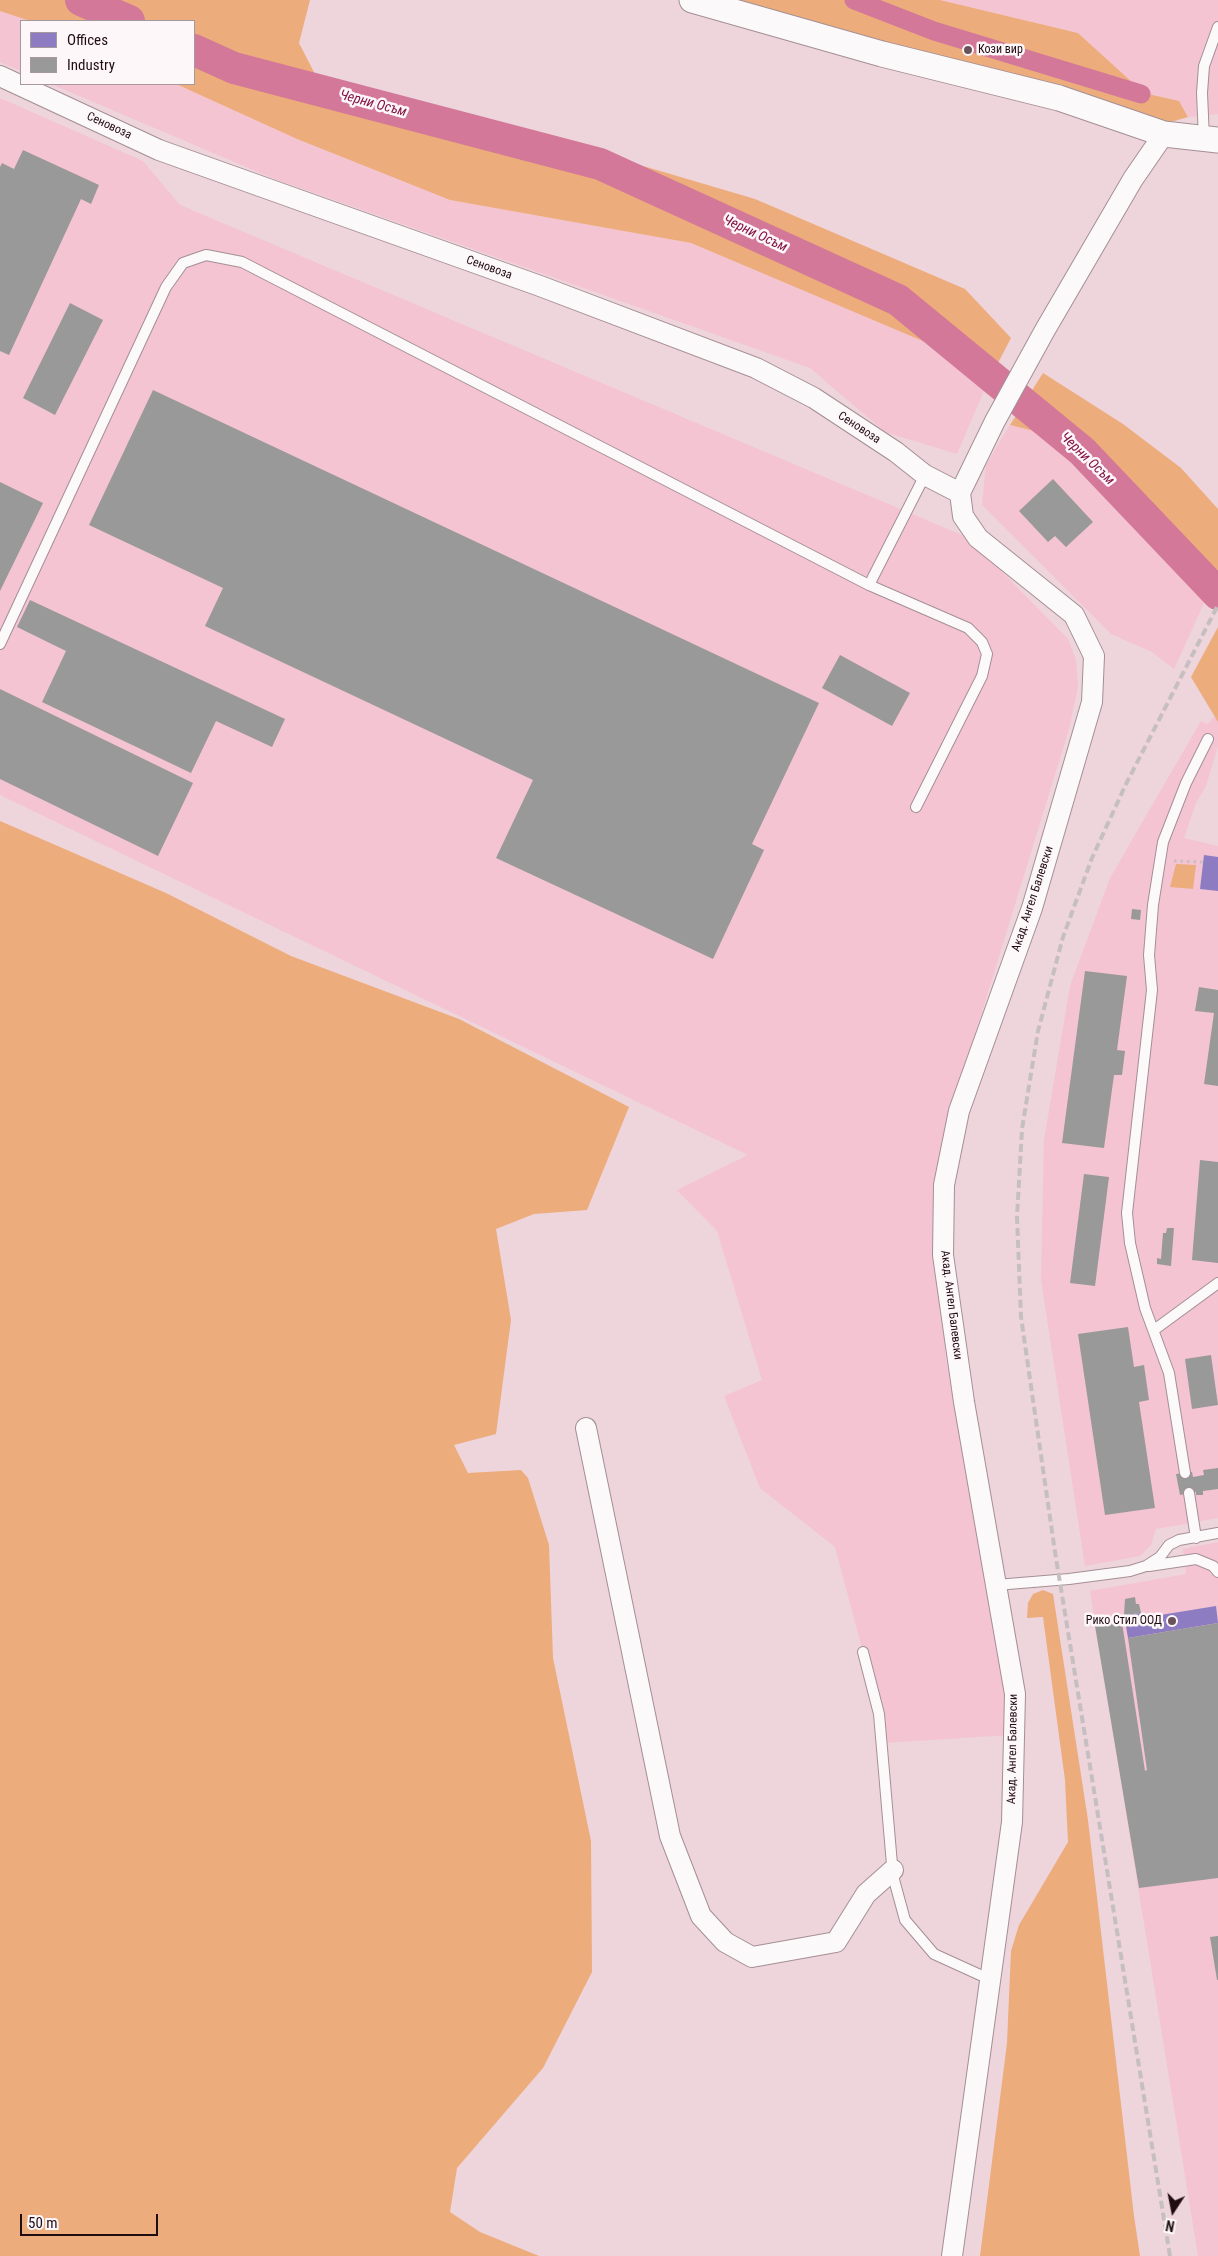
<!DOCTYPE html>
<meta charset="utf-8">
<style>
body{margin:0}
#map{position:relative;width:1218px;height:2256px;overflow:hidden;background:#eed4db;font-family:"Roboto Condensed",sans-serif}
canvas{display:block}
.legend{position:absolute;left:20px;top:20px;width:175px;height:65px;box-sizing:border-box;background:#fdf7f9;border:1px solid #a5999d;margin:0;padding:6px 9px;list-style:none;font-size:15px;color:#200d13}
.legend li{display:flex;align-items:center;gap:10px;height:25px}
.legend b{width:25px;border:1px solid #a5999d}
.north{position:absolute;left:1148px;top:2186px;width:50px;height:50px;-webkit-text-stroke:4px #fdf7f9;paint-order:stroke;rotate:191deg;font-size:14px;font-weight:700;line-height:20px;text-align:center;color:#200d13}
.north::after{content:'';display:block;margin:auto;width:18px;height:22px;background:#200d13;clip-path:polygon(50% 0,100% 100%,50% 72%,0 100%)}
.scale{position:absolute;left:20px;top:2214px;width:138px;height:22px;box-sizing:border-box;border:2px solid #200d13;border-top:0;padding-left:6px;font-size:15px;line-height:18px;white-space:nowrap;color:#200d13;-webkit-text-stroke:4px #fdf7f9;paint-order:stroke}
</style>
<div id="map">
<canvas width="1218" height="2256"></canvas>
<ul class="legend">
<li><b style="height:14px;background:#8e7cc3"></b>Offices</li>
<li><b style="height:14px;background:#999"></b>Industry</li>
</ul>
<div class="north">N</div>
<div class="scale">50 m</div>
</div>
<script>
const ctx = document.querySelector('canvas').getContext('2d');
ctx.lineJoin = 'round';
function fill(path, color) { ctx.fillStyle = color; ctx.fill(path, 'evenodd'); }
const poly = rows => new Path2D(rows.map(r => 'M' + r).join(''));
function stroke(path, color, width, dash) { ctx.strokeStyle = color; ctx.lineWidth = width; ctx.lineCap = dash ? 'butt' : 'round'; ctx.setLineDash(dash || []); ctx.stroke(path); }
function label(font, color, halo, rows, align = 'center') {
  ctx.font = font + ' "Roboto Condensed",sans-serif'; ctx.lineWidth = 5; ctx.setLineDash([]); ctx.textBaseline = 'middle'; ctx.strokeStyle = halo; ctx.fillStyle = color; for (const [text, x, y, turn = 0] of rows) {
    ctx.save(); ctx.translate(x, y); ctx.rotate((+turn || 0) * Math.PI / 180); ctx.textAlign = isNaN(turn) ? turn : align; if (halo) ctx.strokeText(text, 0, 0); ctx.fillText(text, 0, 0); ctx.restore();
  }
}
fill(poly([
 [940,0,1218,0,1218,114,1188,117,1179,101,1144,93,1078,33],
 [0,11,30,21,21,21,21,71,0,62],
 [51,84,176,84,297,139,450,200,691,243,925,342,986,386,957,454,885,432,810,368,272,178],
 [0,98,143,161,180,205,969,538,1068,639,1076,660,1078,687,1069,729,969,1054,935,1176,946,1360,1001,1622,1011,1735,882,1743,863,1652,835,1547,760,1488,724,1396,762,1380,717,1231,677,1190,748,1155,0,795],
 [1010,425,1050,435,1153,505,1215,579,1174,669,1152,652,1111,634,982,505,986,465],
 [1218,712,1218,746,1206,786,1196,803,1184,838,1218,846,1218,1518,1156,1529,1151,1545,1140,1556,1085,1566,1041,1280,1044,1140,1070,986,1110,878,1201,721,1208,724],
 [1218,1542,1218,2256,1198,2256,1090,1591,1186,1574,1183,1549]
]), '#f4c4d2');
fill(poly([
 [0,0,310,0,299,43,316,76,572,145,755,199,965,289,1011,338,986,386,925,342,691,243,450,200,297,139,176,84,194,84,194,21,30,21,0,11],
 [727,0,940,0,1078,33,1144,93,1179,101,1188,117,1140,131],
 [1043,373,1123,424,1181,468,1218,509,1218,573,1215,579,1153,505,1050,435,1010,425],
 [1218,627,1218,722,1191,677],
 [0,821,166,893,291,956,459,1019,629,1107,587,1210,534,1214,496,1229,511,1320,496,1434,454,1445,468,1473,521,1470,528,1478,549,1545,553,1658,591,1841,592,1972,543,2068,457,2168,450,2212,480,2232,539,2256,0,2256],
 [1176,864,1196,865,1193,889,1170,887],
 [1043,1590,1053,1594,1088,1820,1134,2216,1140,2256,980,2256,1007,2043,1011,1951,1019,1925,1068,1842,1065,1780,1043,1617,1027,1618,1028,1603,1033,1594]
]), '#edac7c');
fill(poly([
 [1204,855,1218,857,1218,891,1200,889],
 [1216,1606,1218,1623,1128,1638,1124,1615,1141,1613,1142,1618]
]), '#8e7cc3');
fill(poly([
 [23,150,99,185,91,204,81,199,9,355,0,351,0,167,2,163,14,169],
 [70,303,103,320,55,415,23,398],
 [153,390,819,703,752,844,764,850,713,959,496,858,533,780,205,626,223,588,89,525],
 [1053,479,1093,522,1066,547,1055,536,1048,542,1019,511],
 [0,482,43,503,0,591],
 [30,600,285,719,272,747,216,721,191,773,42,702,66,651,17,627],
 [840,655,910,693,892,726,822,688],
 [0,689,193,783,158,856,0,779],
 [1132,909,1141,910,1140,920,1131,919],
 [1085,971,1127,976,1117,1050,1125,1051,1122,1075,1114,1075,1104,1148,1062,1143],
 [1199,987,1218,990,1218,1086,1204,1084,1214,1013,1195,1011],
 [1200,1160,1218,1162,1218,1263,1192,1260],
 [1084,1174,1109,1177,1095,1286,1070,1283],
 [1167,1228,1174,1228,1171,1266,1157,1264,1157,1258,1161,1259,1163,1233,1166,1233],
 [1128,1327,1134,1367,1144,1365,1149,1400,1139,1402,1155,1508,1105,1515,1078,1334],
 [1211,1355,1218,1405,1192,1409,1185,1359],
 [1218,1468,1218,1489,1203,1491,1203,1495,1196,1495,1196,1492,1180,1495,1176,1474,1192,1472,1193,1477,1204,1475,1203,1470],
 [1135,1597,1136,1604,1139,1604,1141,1613,1124,1615,1125,1599],
 [1121,1616,1145,1771,1147,1770,1128,1638,1218,1623,1218,1878,1139,1888,1094,1620],
 [1218,1936,1218,1980,1217,1980,1210,1937]
]), '#999');
stroke(poly([
 [854,0,934,31,1141,94]
]), '#d37898', 19);
stroke(poly([
 [81,0,129,21],
 [194,50,234,68,600,164,898,300,1082,451,1218,594]
]), '#d37898', 32);
const service = poly([
 [1204,139,1202,93,1204,66,1218,27],
 [869,585,925,475],
 [0,644,166,287,183,263,206,255,242,262,869,585,968,628,982,642,987,654,982,676,916,807],
 [1154,1330,1218,1283],
 [1185,1473,1169,1373,1145,1308,1130,1243,1127,1213,1152,990,1149,955,1153,905,1163,842,1186,783,1208,739],
 [1189,1493,1196,1538],
 [1149,1566,1196,1559,1213,1566,1218,1572],
 [996,1585,1069,1579,1130,1571,1146,1566,1160,1557,1169,1545,1179,1540,1218,1533],
 [863,1652,879,1714,893,1876,905,1920,934,1954,989,1979]
]);
const minor = poly([
 [0,76,159,150,540,286,756,368,814,398,896,452,925,475,960,493],
 [960,493,995,421,1045,330,1133,179,1164,134],
 [586,1428,670,1836,701,1916,725,1942,752,1957,836,1942,866,1894,893,1870],
 [952,2256,1012,1822,1015,1694,964,1402,943,1255,944,1185,959,1111,1032,908,1092,702,1094,656,1074,615,978,538,963,516,960,493]
]);
const tertiary = poly([
 [692,0,882,54,1059,98,1164,134,1218,140]
]);
stroke(service, '#a48f95', 12);
stroke(minor, '#a48f95', 22);
stroke(tertiary, '#a48f95', 27);
stroke(poly([
 [1174,861,1203,862]
]), '#c8bec1', 3, [2.5, 4]);
stroke(service, '#fcf9fa', 10);
stroke(minor, '#fcf9fa', 20);
stroke(tertiary, '#fcf9fa', 25);
stroke(poly([
 [1170,2256,1055,1552,1021,1317,1017,1217,1022,1129,1038,1031,1063,937,1092,858,1126,784,1218,605]
]), '#c6bfc1', 4, [8, 4]);
for (const [x, y, r, color] of [
 [968,50,5,"#685359"],
 [1172,1621,5,"#685359"]
]) { const dot = new Path2D(); dot.arc(x, y, r, 0, 2 * Math.PI); ctx.fillStyle = color; ctx.fill(dot); stroke(dot, '#fdf7f9', 2); }
label('12px', '#200d13', '#fdf7f9', [
 ["Кози вир",978,50],
 ["Рико Стил ООД",1162,1621,"right"]
], 'left');
label('12px', '#200d13', '#fdf7f9', [
 ["Сеновоза",109,126,25],
 ["Сеновоза",489,268,20],
 ["Сеновоза",859,428,33],
 ["Акад. Ангел Балевски",1033,899,-72],
 ["Акад. Ангел Балевски",951,1305,83],
 ["Акад. Ангел Балевски",1013,1749,-89]
]);
label('italic 14px', '#851547', '#fdf7f9', [
 ["Черни Осъм",373,104,15],
 ["Черни Осъм",755,234,25],
 ["Черни Осъм",1087,459,44]
]);
</script>
